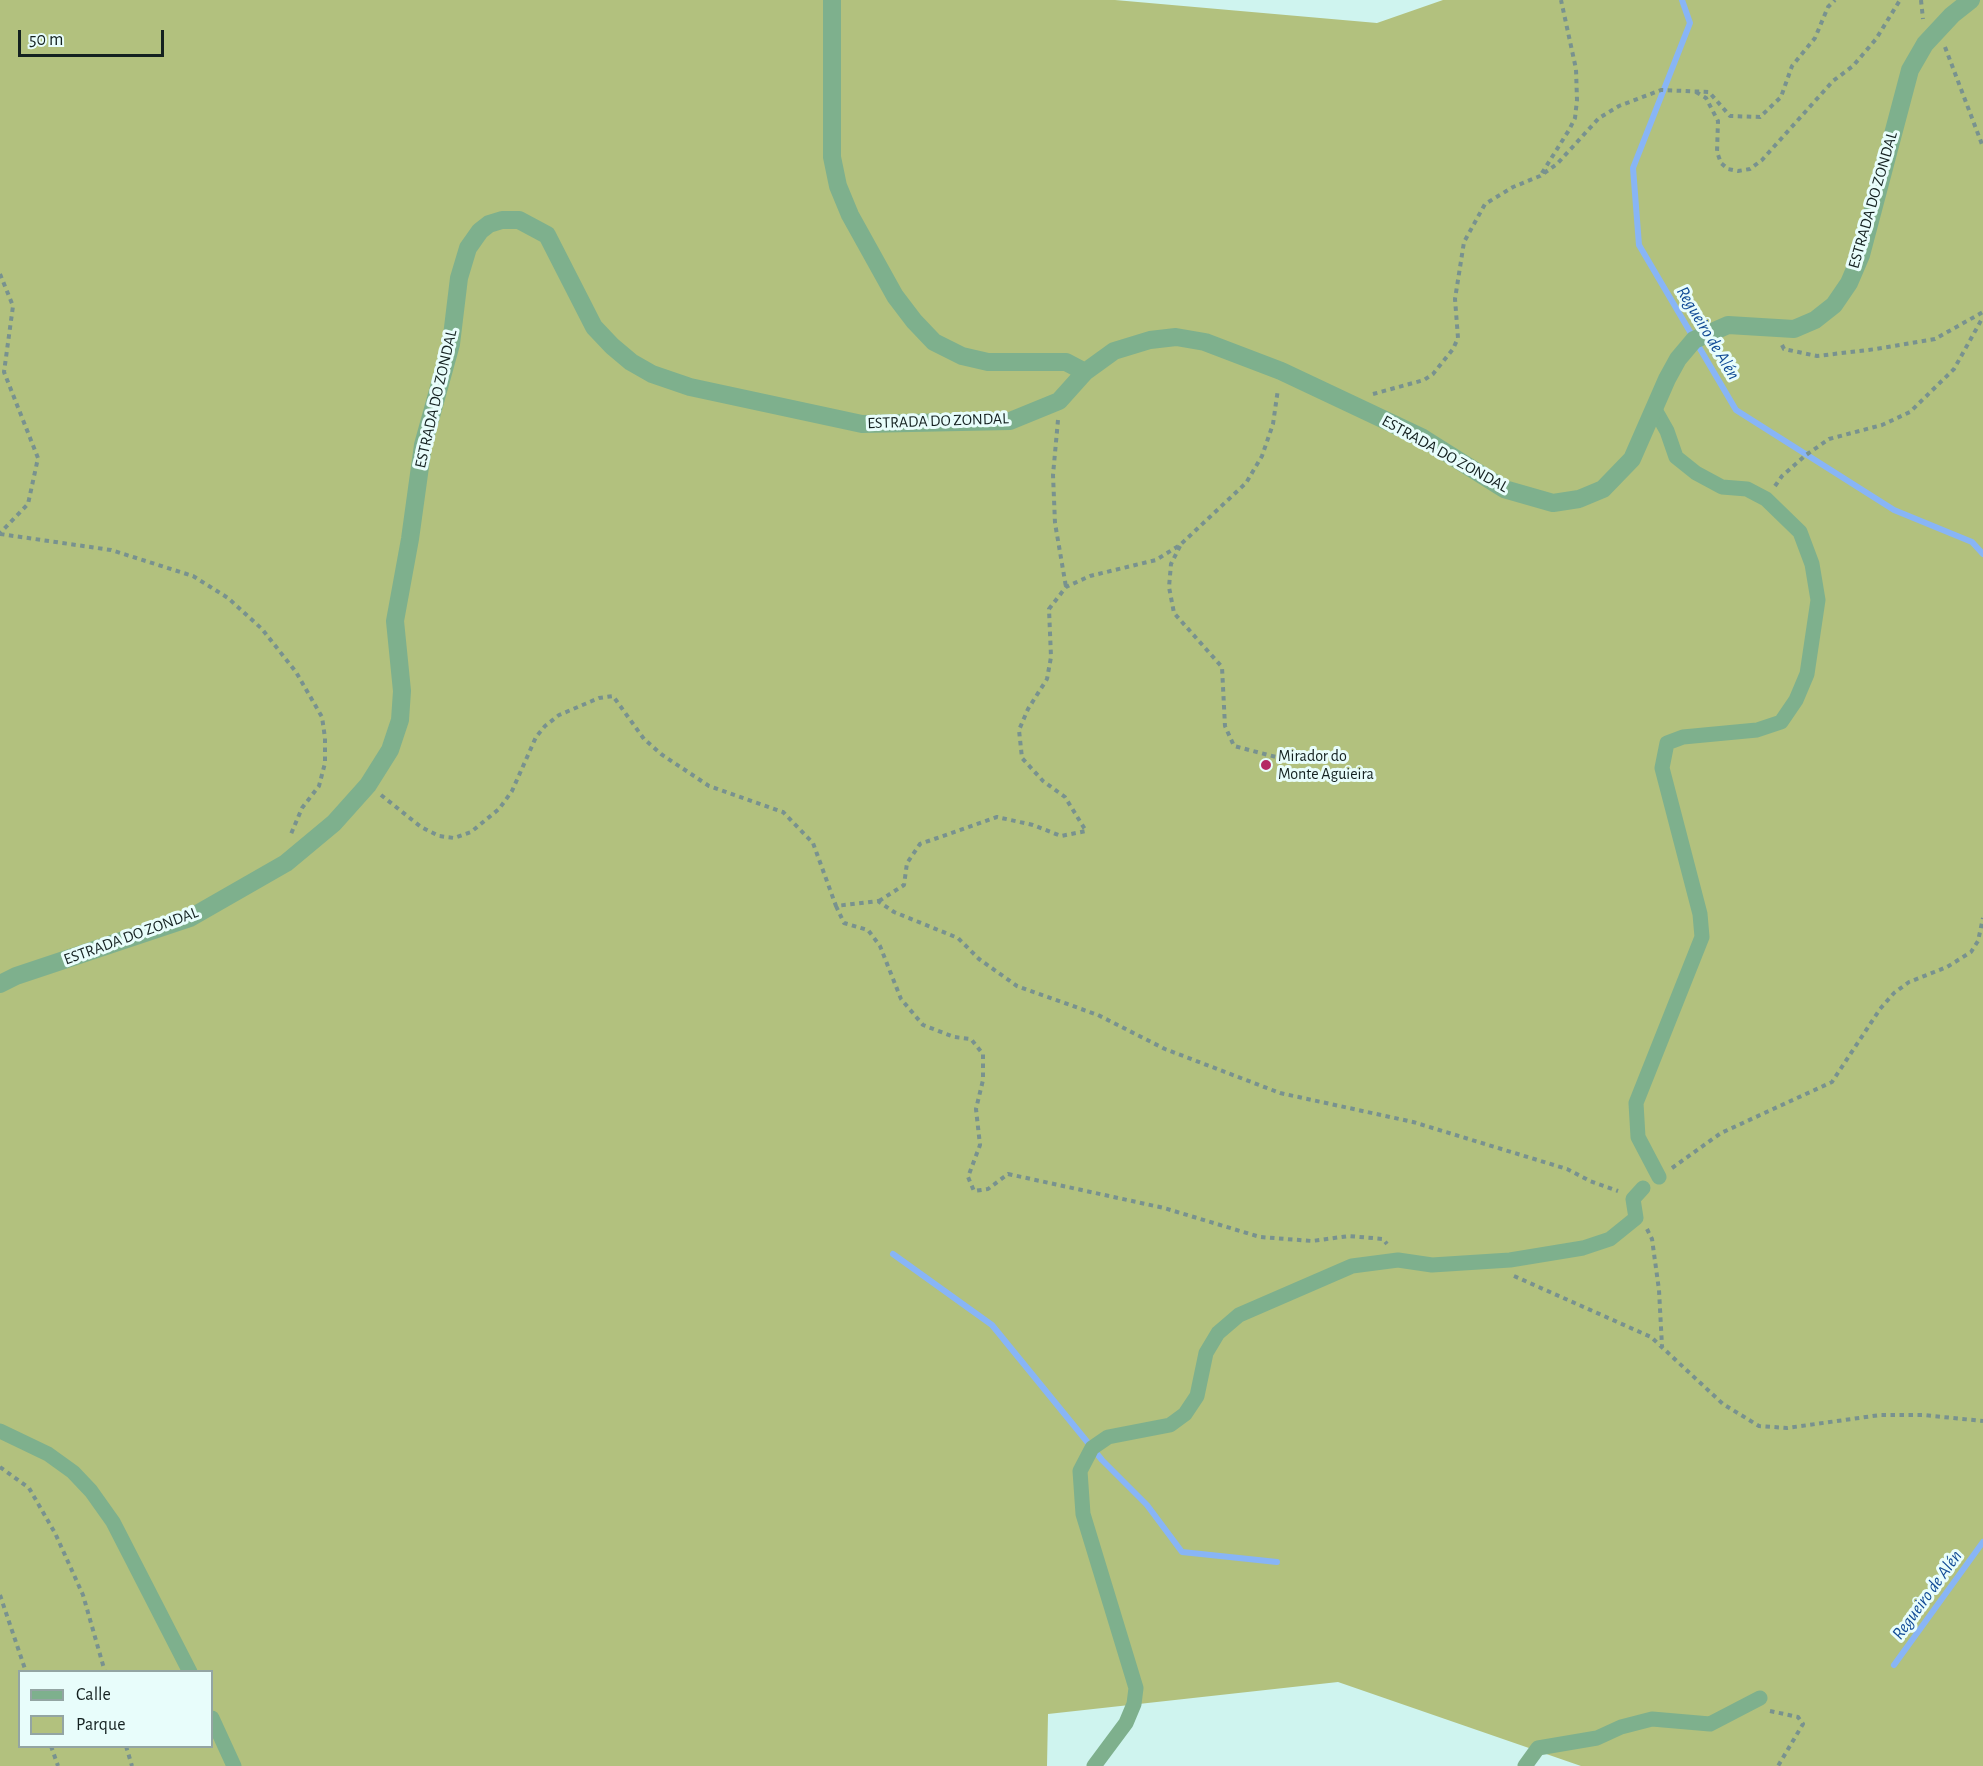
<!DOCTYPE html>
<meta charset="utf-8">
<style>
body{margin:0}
#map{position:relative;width:1983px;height:1766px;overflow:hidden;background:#cff4ef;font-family:"Alegreya Sans",sans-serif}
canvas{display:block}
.legend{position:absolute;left:18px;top:1670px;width:195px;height:78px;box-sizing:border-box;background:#e8fdfb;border:2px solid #93a5a3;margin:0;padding:8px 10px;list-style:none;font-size:18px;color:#142120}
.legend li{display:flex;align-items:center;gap:12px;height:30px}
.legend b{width:30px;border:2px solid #93a5a3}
.scale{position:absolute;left:18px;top:30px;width:146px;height:27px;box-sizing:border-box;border:3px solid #142120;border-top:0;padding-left:8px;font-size:18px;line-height:21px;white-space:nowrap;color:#142120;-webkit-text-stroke:4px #e8fdfb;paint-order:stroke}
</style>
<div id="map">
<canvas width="1983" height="1766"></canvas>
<ul class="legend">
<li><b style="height:8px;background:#7eb08d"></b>Calle</li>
<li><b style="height:16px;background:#b2c17e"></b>Parque</li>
</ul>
<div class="scale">50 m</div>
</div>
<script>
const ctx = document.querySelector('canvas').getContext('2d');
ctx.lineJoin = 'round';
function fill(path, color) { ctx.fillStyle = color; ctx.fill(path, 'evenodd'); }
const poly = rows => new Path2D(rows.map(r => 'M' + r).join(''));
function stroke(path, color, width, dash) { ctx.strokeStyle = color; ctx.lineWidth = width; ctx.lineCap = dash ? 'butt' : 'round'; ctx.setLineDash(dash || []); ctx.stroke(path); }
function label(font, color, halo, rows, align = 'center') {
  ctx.font = font + ' "Alegreya Sans",sans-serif'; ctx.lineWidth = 6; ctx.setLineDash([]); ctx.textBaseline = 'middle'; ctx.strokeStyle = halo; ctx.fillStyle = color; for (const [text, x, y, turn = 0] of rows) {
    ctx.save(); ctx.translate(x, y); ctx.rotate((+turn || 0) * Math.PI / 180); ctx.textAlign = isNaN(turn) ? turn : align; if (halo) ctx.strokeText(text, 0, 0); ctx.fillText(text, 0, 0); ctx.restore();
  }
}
fill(poly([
 [0,0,1115,0,1377,23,1443,0,1983,0,1983,1766,1581,1766,1338,1682,1048,1714,1047,1766,0,1766],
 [20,1672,212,1672,212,1746,20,1746]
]), '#b2c17e');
stroke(poly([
 [1682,0,1690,23,1633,168,1639,245,1736,410,1894,510,1972,542,1983,554],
 [893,1254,992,1325,1102,1460,1147,1505,1182,1552,1277,1562],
 [1894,1665,1983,1542]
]), '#88b5f6', 6);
stroke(poly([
 [1921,0,1923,19],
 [1945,47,1983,147],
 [1696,92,1706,98,1718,121,1717,152,1721,163,1728,169,1738,171,1750,169,1762,160,1833,81,1853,66,1876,39,1900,0],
 [1542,173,1569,130,1575,118,1577,100,1576,69,1561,0],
 [0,274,13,306,4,372,38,458,28,504,0,533],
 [1782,345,1784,349,1817,356,1876,349,1935,339,1983,312],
 [1373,394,1424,380,1433,374,1453,349,1458,338,1455,299,1464,242,1485,204,1513,187,1540,176,1557,164,1599,118,1619,106,1661,90,1709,92,1730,116,1760,117,1781,97,1792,66,1815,38,1828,7,1835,0],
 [1058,420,1053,475,1055,523,1066,587],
 [1775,486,1782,476,1806,455,1829,439,1882,425,1910,412,1954,369,1983,317],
 [0,534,111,550,193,576,228,598,262,629,296,672,322,717,325,738,325,763,319,786,302,808,291,834],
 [1180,546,1171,564,1169,587,1174,613,1222,667,1225,726,1234,746,1276,757],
 [381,795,421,827,439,836,454,838,471,832,499,809,512,791,536,737,545,726,559,715,599,698,613,696,644,739,661,754,709,786,783,812,813,843,836,906,878,901,894,912,958,938,979,959,1017,986,1098,1015,1165,1049,1280,1093,1413,1122,1567,1169,1590,1181,1618,1191],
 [879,901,904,885,907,863,920,844,997,817,1033,825,1061,836,1086,831,1065,797,1043,781,1022,758,1019,730,1028,709,1047,679,1051,657,1049,609,1066,587,1090,576,1156,560,1180,545,1246,483,1262,456,1273,424,1278,389],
 [836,906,844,923,868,930,880,946,901,999,923,1025,954,1037,971,1039,983,1054,983,1080,976,1109,980,1145,968,1177,974,1191,988,1189,1008,1174,1164,1208,1260,1237,1312,1241,1349,1236,1383,1239,1387,1244],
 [1672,1168,1721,1133,1832,1082,1880,1009,1894,993,1909,982,1947,967,1971,952,1978,941,1983,918],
 [1647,1229,1652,1239,1659,1290,1662,1346],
 [1514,1276,1651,1337,1723,1404,1759,1426,1787,1428,1880,1415,1923,1415,1983,1421],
 [0,1467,29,1488,55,1533,83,1595,105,1672],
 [0,1595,26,1672],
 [1770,1711,1798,1717,1803,1724,1778,1766],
 [51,1746,58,1766],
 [126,1746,132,1766]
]), '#78928f', 4, [4.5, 4.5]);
stroke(poly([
 [1654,408,1667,431,1676,457,1696,473,1722,487,1747,489,1766,499,1800,532,1812,564,1818,600,1807,674,1796,700,1781,722,1757,730,1683,737,1667,743,1662,768,1700,914,1702,937,1636,1103,1638,1137,1659,1177],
 [0,1431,48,1454,73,1472,91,1491,113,1522,190,1672],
 [212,1718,234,1766],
 [1094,1766,1126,1723,1134,1704,1136,1688,1083,1514,1080,1471,1092,1448,1108,1437,1170,1425,1185,1414,1197,1396,1206,1353,1218,1333,1239,1315,1352,1266,1398,1260,1432,1265,1510,1260,1583,1248,1610,1239,1636,1218,1633,1199,1643,1188],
 [1525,1766,1538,1748,1597,1738,1621,1727,1652,1719,1710,1724,1760,1698]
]), '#7eb08d', 15);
stroke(poly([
 [832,0,832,157,838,186,850,215,895,296,914,321,934,342,962,356,988,362,1066,362,1085,372],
 [0,984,16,976,190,918,286,863,334,823,368,785,390,750,400,720,402,691,395,621,410,539,423,445,451,344,459,278,468,248,480,231,489,224,502,220,519,220,547,235,594,327,612,346,631,362,652,374,690,387,862,424,1010,421,1059,401,1085,372,1114,351,1150,340,1176,337,1205,342,1281,371,1423,438,1504,489,1553,503,1579,499,1603,489,1632,459,1667,379,1678,359,1694,340,1728,325,1794,329,1815,320,1834,305,1849,283,1861,255,1910,70,1925,44,1952,15,1971,0]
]), '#7eb08d', 18);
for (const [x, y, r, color] of [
 [1266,765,6,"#b42963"]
]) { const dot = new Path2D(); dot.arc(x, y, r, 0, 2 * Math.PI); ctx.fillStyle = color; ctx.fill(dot); stroke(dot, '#e8fdfb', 2); }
label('16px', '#142120', '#e8fdfb', [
 ["ESTRADA DO ZONDAL",1873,200,-74],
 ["ESTRADA DO ZONDAL",436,399,-77],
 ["ESTRADA DO ZONDAL",938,421,-2],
 ["ESTRADA DO ZONDAL",1445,454,29],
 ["ESTRADA DO ZONDAL",131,936,-20]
]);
label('16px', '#142120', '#e8fdfb', [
 ["Mirador do",1278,756],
 ["Monte Aguieira",1278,774]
], 'left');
label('italic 18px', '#114b96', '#e8fdfb', [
 ["Regueiro de Alén",1708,333,59],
 ["Regueiro de Alén",1927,1595,-54]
]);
</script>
